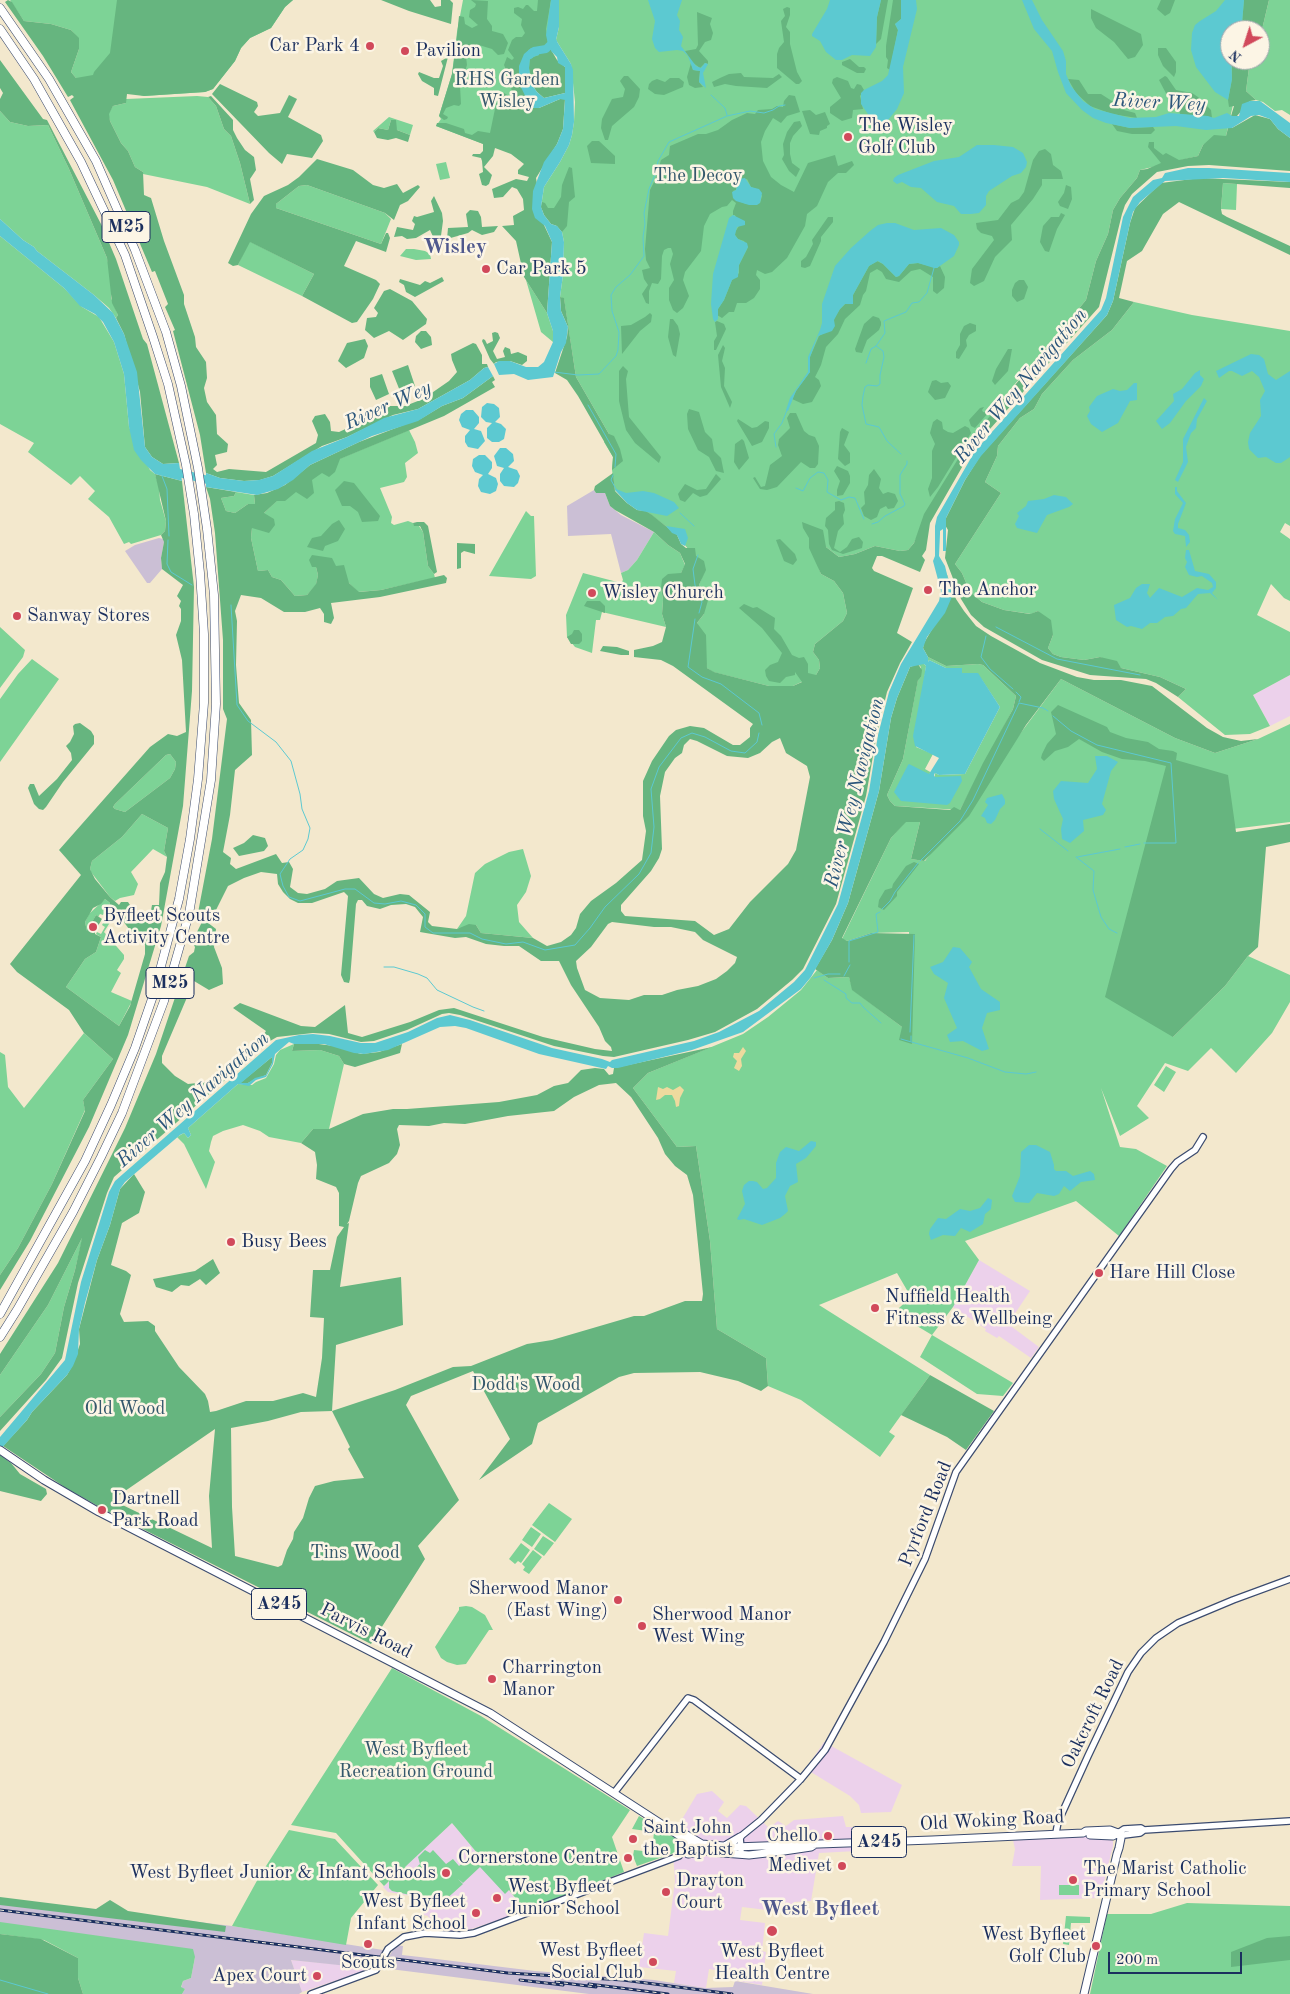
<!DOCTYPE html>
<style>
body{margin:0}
#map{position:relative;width:1290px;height:1994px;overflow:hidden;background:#f3e8cd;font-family:"Old Standard TT",serif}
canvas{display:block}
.north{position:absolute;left:1220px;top:20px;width:50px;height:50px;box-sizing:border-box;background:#fcf5e5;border:1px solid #a2a6af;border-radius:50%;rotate:220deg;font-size:14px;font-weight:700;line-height:20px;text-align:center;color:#1b2f5e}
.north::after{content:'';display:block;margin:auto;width:18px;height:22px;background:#d1495b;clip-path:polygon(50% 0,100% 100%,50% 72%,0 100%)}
.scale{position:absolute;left:1108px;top:1952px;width:134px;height:22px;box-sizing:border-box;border:2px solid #1b2f5e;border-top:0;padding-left:6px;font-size:15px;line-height:18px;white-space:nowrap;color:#1b2f5e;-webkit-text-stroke:4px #fcf5e5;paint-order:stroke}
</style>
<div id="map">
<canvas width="1290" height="1994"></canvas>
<div class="north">N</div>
<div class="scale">200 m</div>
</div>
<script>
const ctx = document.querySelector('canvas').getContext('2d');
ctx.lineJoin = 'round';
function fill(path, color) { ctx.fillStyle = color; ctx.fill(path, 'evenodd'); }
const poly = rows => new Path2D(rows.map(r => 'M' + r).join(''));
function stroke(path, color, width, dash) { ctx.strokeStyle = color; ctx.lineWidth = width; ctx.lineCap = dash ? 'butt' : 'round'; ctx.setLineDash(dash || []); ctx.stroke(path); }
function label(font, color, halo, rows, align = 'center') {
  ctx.font = font + ' "Old Standard TT",serif'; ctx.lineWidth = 5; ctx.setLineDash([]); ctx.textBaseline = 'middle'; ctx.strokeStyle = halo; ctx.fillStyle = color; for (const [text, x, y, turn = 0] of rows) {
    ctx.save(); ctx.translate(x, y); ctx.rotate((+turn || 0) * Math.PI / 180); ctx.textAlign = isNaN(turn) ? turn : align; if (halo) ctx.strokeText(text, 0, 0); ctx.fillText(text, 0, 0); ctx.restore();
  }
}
fill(poly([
 [1290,675,1290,716,1270,726,1253,695],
 [979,1260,1030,1291,1008,1324,1039,1347,1031,1358,999,1336,997,1338,985,1331,986,1329,953,1307],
 [824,1742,902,1785,891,1812,861,1813,859,1805,850,1796,806,1769],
 [712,1791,724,1802,718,1811,727,1818,740,1805,746,1806,769,1828,778,1821,786,1826,794,1820,843,1816,846,1827,854,1827,857,1851,819,1853,811,1901,794,1902,792,1913,742,1907,740,1920,765,1923,762,1951,766,1952,762,1985,733,1980,732,1973,709,1969,706,1988,674,1983,676,1971,639,1967,644,1933,668,1936,675,1881,673,1853,680,1849,681,1841,678,1826,697,1794],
 [452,1823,526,1911,462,1932,431,1930,428,1916,424,1915,418,1897,388,1892,383,1887],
 [1082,1836,1108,1838,1113,1841,1113,1846,1100,1898,1040,1900,1041,1866,1012,1866,1015,1849,1013,1840],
 [291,1960,367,1967,367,1970,302,1992]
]), '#ecd1eb');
fill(poly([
 [594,490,596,493,605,493,610,506,621,515,654,532,637,560,628,570,621,573,611,534,568,536,567,506],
 [159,538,163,539,164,542,161,558,162,569,150,583,147,583,125,551,135,545],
 [0,1898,232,1926,383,1950,374,1966,367,1968,291,1960,302,1992,299,1994,182,1994,185,1989,181,1988,183,1981,191,1978,195,1957,0,1927],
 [396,1945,403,1946,402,1955,420,1957,535,1971,654,1980,705,1988,733,1987,735,1981,813,1994,589,1994,382,1968]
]), '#cbbfd5');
fill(poly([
 [10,0,293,0,285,7,271,28,250,38,241,48,235,61,213,89,205,92,144,96,76,78,71,72,79,49,78,38,71,30,51,24,24,21],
 [463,0,551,0,550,48,494,148,436,126,441,119,439,116,452,74,457,32],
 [559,0,1255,0,1249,30,1230,30,1230,60,1243,60,1226,136,1203,145,1198,156,1140,170,1137,178,1120,198,1113,210,1108,234,1096,261,1086,300,1004,397,920,530,914,543,908,550,900,551,875,546,855,554,839,557,826,547,817,563,821,574,834,581,843,593,847,613,843,621,815,644,813,652,819,660,820,668,816,675,793,686,769,686,713,672,707,668,697,623,704,614,703,591,699,585,705,570,676,534,646,511,615,490,612,470,613,457,604,442,609,434,576,377,564,299,560,297,563,275,564,242,562,232,541,207,544,187,560,162,569,145,572,135,574,122,575,102,571,64,556,40,559,27],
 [1269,0,1290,0,1290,115,1282,110,1275,111,1263,102,1256,100,1246,91,1250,60,1260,60,1260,38],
 [197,96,208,97,216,106,224,129,231,136,240,163,250,204,207,187,143,174,143,172,135,167,128,151,121,143,110,121,108,114,113,106,126,103,126,99],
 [0,111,10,122,28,126,48,125,69,169,107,258,111,276,111,298,118,315,116,318,109,308,94,295,37,251,34,247,23,240,0,219],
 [389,117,413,125,410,135,397,130,391,120,388,130,378,128,374,132,373,131],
 [446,162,450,178,440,180,436,164],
 [1223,183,1237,184,1236,210,1221,209],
 [307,185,385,213,391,219,381,244,276,208,276,204,299,186],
 [0,236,64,288,82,307,99,317,114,342,124,374,129,427,150,470,155,474,159,487,160,500,166,521,165,531,161,535,131,544,129,542,124,544,109,517,88,499,95,491,80,476,71,485,28,452,34,443,0,424],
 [249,241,314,274,302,296,238,265],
 [406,249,414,249,425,251,430,254,431,259,416,260,400,256],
 [526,280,547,313,553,331,553,342,541,332],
 [1134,302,1192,315,1290,331,1290,526,1285,523,1280,532,1290,539,1290,601,1284,598,1271,584,1257,615,1290,632,1290,675,1253,695,1270,726,1250,734,1225,735,1178,697,1186,689,1160,677,1121,668,1100,657,1084,660,1061,657,1053,654,1048,648,1053,635,1038,611,1031,614,1004,610,982,602,970,592,962,573,955,564,1001,493,985,482,997,456,998,446,1020,418,1034,409,1042,394,1073,360,1112,330],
 [409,430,415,442,418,453,405,463,407,477,404,482,380,488,392,517,391,523,394,525,408,521,413,523,415,526,419,526,423,532,428,566,434,574,435,578,381,590,358,592,349,583,316,567,318,575,316,585,307,595,295,596,281,580,272,577,268,570,258,571,251,538,252,528,262,515,286,492,327,464],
 [236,492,254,495,255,504,248,504,235,513,226,511,221,498,234,496],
 [526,511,531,516,534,516,536,576,531,579,489,576],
 [654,532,668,545,680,553,685,565,681,573,661,588,663,600,662,614,666,627,602,612,600,620,596,620,592,653,575,647,567,637,566,615,583,573,621,583,623,580,621,573,628,570,637,560],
 [0,627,25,650,23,657,0,688],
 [928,657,946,666,978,664,983,665,1016,696,1013,709,960,810,895,806,890,801,887,795,903,759,918,679,921,677,921,667,918,664,924,664,926,666,916,747,933,754,925,769,932,773,929,774,909,764,935,777,935,773,939,775,965,774,1000,707,982,680,962,673,962,668,946,668,929,660,928,662,926,661],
 [32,659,59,679,0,762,0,699,18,674],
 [1061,679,1175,738,1215,753,1258,739,1290,724,1290,822,1157,838,1173,1037,1225,986,1248,956,1290,975,1290,1002,1272,1033,1236,1073,1211,1048,1188,1071,1165,1063,1137,1106,1149,1118,1120,1136,1101,1088,1120,1147,1136,1149,1167,1166,1119,1236,1076,1201,965,1241,979,1260,953,1307,932,1335,1013,1383,1003,1396,977,1394,920,1357,932,1335,907,1320,899,1308,911,1297,897,1273,819,1305,930,1375,889,1432,895,1436,880,1457,801,1400,768,1386,766,1358,717,1329,710,1241,696,1146,677,1147,633,1088,648,1073,743,1034,768,1017,801,990,817,970,828,978,849,977,853,990,902,1027,912,1044,909,932,871,933,847,941,842,939,891,838,906,821,920,822,911,859,925,861],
 [170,754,176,762,175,769,170,778,125,812,115,809,113,807,115,804,166,755],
 [142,814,168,828,164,851,167,857,153,849,131,872,138,884,134,895,120,898,115,901,110,897,91,872,90,869,92,861,122,837],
 [523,849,531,876,526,892,517,905,519,922,533,938,481,933,476,925,457,929,466,916,475,873,485,864,509,852],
 [105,899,110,903,109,906,103,915,100,914,98,917,96,915,87,932,85,922,89,914],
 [113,907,117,911,104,932,124,955,124,959,117,970,121,973,111,992,132,1001,119,1026,66,987,85,959,96,952,101,937,96,934,97,932,101,934,105,927,102,925,106,918,110,920,114,912,111,910],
 [84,1033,113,1059,83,1100,85,1110,52,1184,18,1248,0,1275,0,1052,5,1055,8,1087,24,1108],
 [294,1044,292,1051,320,1050,339,1056,344,1064,329,1129,313,1129,301,1143,269,1137,260,1131,243,1125,223,1131,213,1136,211,1142,209,1151,215,1162,206,1189,184,1144,177,1137,184,1133,188,1138,191,1135,188,1128,238,1084,252,1085,256,1082,266,1078,274,1064,276,1055,280,1050],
 [1166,1066,1176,1072,1164,1092,1154,1085],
 [83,1236,75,1270,64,1307,55,1353,41,1374,0,1417,0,1375,48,1305],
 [549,1503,572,1519,555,1542,532,1525],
 [531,1527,541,1534,532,1547,522,1540],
 [543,1536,554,1543,544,1556,534,1549],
 [521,1543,530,1550,521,1563,518,1561,515,1564,509,1559],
 [533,1550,542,1557,529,1574,523,1570,525,1567,522,1564],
 [466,1606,472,1607,485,1615,493,1630,489,1630,466,1664,457,1665,447,1662,441,1658,435,1647,459,1610,459,1607],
 [392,1668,481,1716,630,1810,612,1837,624,1872,526,1911,509,1890,505,1894,480,1867,463,1883,458,1879,463,1884,442,1903,435,1907,424,1906,419,1897,392,1891,389,1888,389,1881,384,1886,336,1833,291,1825],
 [452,1823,483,1860,476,1852,459,1866,453,1859,446,1864,433,1850,430,1853,425,1850,418,1857,420,1864,411,1872,405,1867],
 [639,1816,681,1841,680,1849,677,1852,637,1866,633,1856,634,1850,652,1852,654,1832,632,1829],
 [289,1830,335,1839,378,1885,351,1918,346,1945,232,1926,259,1877],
 [1059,1885,1079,1885,1079,1895,1059,1895],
 [1187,1903,1290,1906,1290,1994,1090,1994,1107,1914,1151,1914],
 [1066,1916,1090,1917,1090,1923,1071,1923,1069,1945,1063,1944],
 [0,1922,193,1949,195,1957,191,1978,183,1981,181,1987,185,1989,182,1994,83,1994,78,1978,78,1958,44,1940,0,1934]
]), '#7dd396');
fill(poly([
 [8,0,12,2,24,21,51,24,71,30,79,38,79,49,71,72,76,78,93,75,94,72,110,53,117,0,293,0,285,7,271,28,250,38,241,48,235,61,213,89,205,92,144,96,127,94,126,103,113,106,109,114,110,121,121,143,128,151,135,167,143,172,144,195,151,198,164,241,184,295,184,304,195,337,196,347,206,362,207,378,204,388,207,402,216,415,217,434,228,444,227,452,215,455,217,465,213,469,217,472,229,469,266,472,316,443,318,435,312,421,315,416,325,414,330,422,331,431,339,432,367,419,388,406,405,406,423,399,449,381,457,372,452,360,451,354,473,343,476,344,482,355,482,364,487,364,488,367,484,368,470,380,418,409,393,415,347,437,322,446,273,476,260,480,244,481,220,478,206,473,200,435,173,331,175,330,165,307,168,304,155,271,152,272,113,180,71,102,70,100,74,97,72,95,68,97,43,56,5,2],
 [381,0,430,0,435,7,441,6,441,0,450,0,453,3,451,24,409,11],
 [471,0,488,1,487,19,492,26,492,31,503,34,508,43,504,54,498,55,492,49,479,45,477,50,469,48,465,49,467,65,460,86,461,104,459,106,454,105,446,108,443,114,448,117,447,119,444,120,439,116,452,74,455,53,458,52,459,49,456,45,459,16,464,17,465,24,472,28,478,25,469,17,470,10,475,7,476,4],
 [538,0,551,0,546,29,548,44,545,48,537,50,535,48,528,50,529,104,534,108,539,108,560,99,565,99,563,129,557,144,536,178,544,225,552,242,547,313,524,277,516,241,502,226,514,225,513,216,524,210,523,199,517,189,512,187,503,197,494,198,492,189,516,179,527,181,529,177,518,174,518,170,524,164,511,154,495,148,493,156,484,167,492,175,489,184,486,186,482,185,479,174,483,172,482,161,481,158,472,156,473,154,480,154,483,151,483,144,436,126,437,123,446,123,464,129,465,133,472,135,478,131,490,133,496,104,501,95,504,93,509,96,510,101,513,101,510,79,504,65,507,57,512,60,514,58,508,50,512,40,516,37,522,37,525,33,521,25,522,19,514,13,514,8,518,7,523,9,526,5,528,5,534,11,537,11],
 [881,0,888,0,881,39,876,44,877,17],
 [893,0,901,0,901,19,895,24,898,30,890,70,887,68,888,60,886,57,886,46],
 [1161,0,1175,0,1170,13,1165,16,1157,9],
 [1244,0,1269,0,1260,38,1260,30,1240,30,1242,23],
 [787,7,790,8,790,15,786,27,790,32,790,44,797,72,802,81,799,84,796,84,777,68,777,54,779,48,784,42,781,21,785,16,783,9],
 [1091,9,1141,34,1143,45,1135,57,1128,59,1114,42,1096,28,1091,18],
 [697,12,712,18,710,24,713,33,711,40,705,42,699,51,708,61,708,64,705,63,700,68,692,62,685,51,696,49,698,45],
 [550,48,557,60,565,67,565,93,544,98,537,92,532,85,529,68,530,58,539,55,539,52],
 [1158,48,1166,48,1176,62,1176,72,1174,77,1163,66,1158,55],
 [448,57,438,96,434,95,434,88,422,81,418,74,419,72,434,78,439,78,443,66,441,61],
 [850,59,859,67,864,67,866,69,864,73,857,73,842,65,842,62],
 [0,60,43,119,47,120,101,224,116,259,143,339,147,344,179,463,163,464,152,457,145,447,140,392,124,334,116,318,118,315,112,303,107,258,69,169,48,125,28,126,10,122,0,111,0,99,3,93,0,88],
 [1232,60,1250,60,1246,91,1256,100,1250,101,1237,116,1231,116,1234,106,1229,107,1228,100,1232,79],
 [691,63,693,70,700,71,699,82,703,87,695,88,689,85,687,77],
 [741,73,744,77,773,78,779,74,782,77,767,88,736,86,725,84,714,87,712,82,720,78,729,74],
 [624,76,628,76,640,89,639,97,634,107,612,126,608,140,605,140,601,128,602,119,612,99,623,97,625,89,620,81],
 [1165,76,1167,77,1176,90,1192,93,1198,97,1211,110,1212,118,1180,114,1179,110,1169,99,1159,80],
 [837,77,848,81,851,88,854,89,857,84,861,85,864,90,860,96,863,109,853,110,852,118,842,121,830,113,830,107,841,98,832,83,833,79],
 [670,78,679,78,684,82,683,87,664,95,655,94,648,89,649,84,652,81,657,79,665,82],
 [1068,79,1079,80,1088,94,1101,94,1115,103,1120,109,1135,113,1137,118,1112,114,1090,106,1076,93],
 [220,84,257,102,258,106,254,112,258,116,280,113,289,95,297,99,288,117,321,135,323,141,312,158,287,154,282,164,269,153,212,94],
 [789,95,795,96,800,112,787,116,781,123,773,118,765,131,761,142,763,161,771,177,781,185,794,192,808,163,835,155,838,166,852,161,854,165,846,173,838,173,828,182,817,206,807,214,805,226,787,258,772,272,765,274,757,270,756,275,760,280,760,289,754,298,746,303,737,303,734,312,729,312,722,318,717,315,718,309,724,300,732,280,739,273,739,265,748,247,744,241,738,239,735,235,735,232,739,226,735,215,733,215,733,211,736,203,732,200,727,206,722,207,710,214,704,226,701,251,685,272,683,280,689,296,683,308,677,313,673,310,669,300,669,288,674,280,670,264,673,254,671,248,668,248,664,250,662,256,661,279,658,284,652,283,649,291,649,304,646,303,642,294,648,285,644,279,642,270,650,268,646,260,645,249,650,190,655,180,661,160,669,155,670,146,698,134,706,134,718,130,732,120,747,113,755,114,758,110,772,109,777,106,783,107,784,101],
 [747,179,751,187,759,190,762,196,760,203,746,204,739,201,733,191,736,190,737,183],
 [211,96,233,120,233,130,237,138,245,150,254,157,256,170,250,179,254,200,250,204,240,163,231,136,224,129,216,106,208,97],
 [810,110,816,115,825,112,830,124,827,126,827,128,820,131,819,135,810,134,802,111],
 [1255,115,1270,119,1278,129,1290,138,1290,171,1209,165,1188,166,1157,172,1132,194,1125,205,1122,214,1099,307,973,448,930,523,926,550,922,556,925,560,920,572,882,556,877,556,872,568,874,571,913,588,897,633,912,642,900,663,887,692,877,733,866,796,836,904,803,969,792,980,757,1009,715,1032,688,1040,614,1057,603,1056,554,1046,460,1015,449,1013,442,1014,407,1030,374,1041,361,1042,329,1034,313,1033,277,1037,270,1041,114,1177,107,1193,78,1283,62,1358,46,1380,0,1431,0,1417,41,1374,55,1353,64,1307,75,1270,82,1238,48,1305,0,1375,0,1354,58,1263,125,1128,156,1054,189,956,194,952,195,947,192,942,203,920,197,918,212,839,227,719,223,709,223,640,215,533,210,499,206,487,236,492,234,496,221,498,226,511,235,513,248,504,255,504,254,495,267,493,285,485,310,465,359,442,422,418,442,406,463,398,493,376,495,380,492,382,495,387,444,416,340,459,335,472,329,477,322,473,312,480,314,493,307,499,296,492,285,501,277,501,264,513,274,519,275,525,269,533,252,528,251,538,258,571,268,570,272,577,281,580,295,596,307,595,316,584,318,575,316,567,312,567,309,560,312,555,332,558,336,566,344,565,349,583,359,592,381,590,444,575,447,578,446,583,380,597,331,603,334,618,331,624,324,622,324,614,320,608,305,612,284,612,261,598,241,595,235,611,237,621,236,665,239,703,251,720,252,755,235,770,230,815,223,852,231,858,230,864,236,869,276,854,282,863,289,862,293,869,290,887,298,893,307,894,325,889,337,881,359,878,374,894,383,898,400,894,409,895,430,912,428,922,432,926,457,929,469,924,476,925,481,933,533,938,547,946,561,942,571,935,576,928,580,914,591,901,616,883,642,860,646,831,643,816,643,781,652,761,669,736,676,730,690,726,704,728,733,745,740,745,750,737,750,728,753,724,673,666,661,660,634,657,634,650,653,646,662,642,666,627,662,614,663,600,661,588,662,579,668,574,681,573,685,564,680,553,668,545,654,532,615,510,610,506,605,493,596,493,594,490,595,486,613,473,615,491,627,503,637,510,646,511,652,515,677,535,681,544,686,548,695,548,696,556,704,561,706,570,699,585,709,597,704,614,697,623,706,635,707,668,714,672,769,686,793,686,802,682,795,672,795,675,786,677,780,683,769,681,766,676,765,670,770,665,778,662,782,653,762,628,739,608,744,604,753,608,757,607,775,618,774,629,781,636,792,655,799,658,804,657,808,664,808,673,816,675,820,668,819,660,813,652,815,644,843,621,847,613,843,593,834,581,821,574,809,548,809,538,803,528,802,522,823,530,826,547,839,557,855,554,875,546,900,551,908,550,914,543,924,514,966,446,1005,397,1086,300,1096,261,1108,234,1113,210,1120,198,1137,178,1140,170,1147,169,1161,163,1148,147,1149,142,1154,142,1154,148,1163,155,1166,153,1179,160,1198,156,1203,145,1214,135,1226,136,1228,128,1232,128],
 [780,738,786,753,807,766,810,777,796,850,788,864,750,902,729,929,714,935,695,921,625,916,621,911,621,905,651,871,659,858,662,849,660,796,665,772,675,758,682,753,684,745,690,739,697,741,727,756,748,758,760,753,772,742],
 [261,872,277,874,278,884,283,892,290,899,298,903,312,903,344,892,348,896,341,975,344,982,349,983,350,979,356,904,358,900,362,900,367,906,380,909,391,905,406,904,415,907,423,917,420,932,455,938,466,937,486,944,504,946,519,946,541,961,559,961,571,985,599,1027,605,1041,611,1047,612,1051,595,1049,543,1037,454,1008,439,1010,410,1022,362,1037,348,1033,345,1005,315,1027,301,1026,240,1003,233,1008,266,1031,255,1047,233,1069,216,1081,188,1084,175,1076,162,1063,162,1056,194,981,209,990,223,984,222,968,214,947,216,929,203,919,205,910,216,910,228,886,244,878],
 [612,922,654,927,671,927,695,932,703,940,737,957,735,963,727,971,716,979,698,986,677,990,662,995,644,995,629,1000,600,998,585,990,577,968,576,961,591,947,608,924],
 [391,120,396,120,397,130,410,135,408,142,396,138,388,140,377,138,374,132,378,128,388,130],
 [800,121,802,126,793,136,790,143,790,154,792,163,800,169,796,177,789,171,782,159,784,155,783,144,787,132,794,122],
 [1112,124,1130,128,1153,127,1155,130,1151,134,1132,134,1117,131],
 [592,141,599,141,615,156,615,164,591,163,587,146],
 [1045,149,1051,154,1053,165,1061,171,1063,179,1042,179,1042,185,1033,199,1011,225,1012,240,995,257,984,281,974,286,970,283,972,269,994,240,992,236,981,233,977,229,976,223,998,220,1011,203,1019,199,1024,192,1033,160,1039,151],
 [317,159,353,170,373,185,384,188,397,184,403,193,418,185,420,187,408,201,400,205,394,220,385,213,307,185,299,186,276,204,276,208,381,244,386,233,388,233,390,238,386,252,356,241,344,266,376,280,380,284,373,299,357,322,352,323,302,296,314,274,250,242,238,265,233,266,228,263,251,214,264,196,288,185,299,177],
 [569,167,572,168,575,197,569,202,567,226,562,232,557,226,551,224,544,215,541,207,542,202,545,203,548,208,554,208,561,197,562,185],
 [1200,178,1290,182,1290,188,1223,183,1221,209,1222,214,1227,217,1290,246,1290,255,1179,202,1163,214,1142,251,1127,261,1119,298,1134,302,1112,330,1073,360,1042,394,1034,409,1020,418,998,446,997,456,985,482,1001,493,955,564,962,573,970,592,982,602,1004,610,1030,614,1038,611,1051,620,1053,635,1048,648,1053,654,1061,657,1084,660,1100,657,1117,661,1121,668,1160,677,1186,689,1178,697,1156,683,1146,679,1090,675,1042,660,984,627,971,615,961,599,945,558,948,530,945,525,946,518,965,480,980,456,1107,315,1113,301,1130,223,1135,208,1161,183],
 [1066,185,1071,187,1072,199,1068,209,1060,206,1058,202,1064,193],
 [434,196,442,213,443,221,440,243,435,241,430,230,416,238,407,239,402,236,394,237,397,227,413,230,415,224,412,221,414,216,417,217,434,212,431,201],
 [470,210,478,211,481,217,482,227,498,226,494,232,482,235,472,230,468,233,447,239,448,228,468,227,466,214],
 [1061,213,1065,215,1057,229,1049,252,1045,251,1040,242,1043,226,1051,217,1059,217],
 [828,217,833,217,833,222,821,237,821,241,810,266,805,268,801,267,801,261,806,257,813,244,812,240],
 [877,261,883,264,896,277,899,276,909,264,918,263,937,268,940,266,945,277,944,288,937,294,933,291,933,277,920,269,911,271,899,282,886,279,882,272,877,269,870,273,866,291,863,295,860,305,845,319,838,334,826,347,821,365,815,377,819,380,821,386,812,402,803,404,792,399,796,391,810,372,810,357,819,336,824,333,840,309,845,304,853,304,853,295,869,266],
 [442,277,444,281,415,297,406,292,404,285,399,282,400,279,420,285,425,281,430,283],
 [1019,280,1024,280,1028,287,1024,299,1017,302,1012,296,1012,290,1015,283],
 [390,289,412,301,427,319,426,324,403,340,389,331,374,338,365,330,367,318,376,317,378,313,374,308,384,291],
 [560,297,564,298,576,377,609,434,614,436,620,449,623,461,612,470,613,457,578,396,567,380,555,373,567,337,568,327,561,311],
 [650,313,652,315,651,322,640,331,622,354,621,326,631,325,645,317],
 [873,316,879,318,881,322,881,325,879,330,867,340,862,353,856,352,855,349,864,324],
 [670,319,673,319,678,326,680,334,676,357,673,355,668,337],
 [717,321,724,324,726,329,716,350,714,350,714,341,717,336,715,322],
 [970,323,976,325,976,331,969,335,966,340,967,346,959,359,956,358,956,352,960,345,960,334,964,326],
 [421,331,426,331,431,337,432,345,421,349,415,342,416,336],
 [495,332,498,333,500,338,493,351,497,359,505,357,503,351,505,347,510,349,511,354,518,352,527,356,527,361,522,365,510,361,496,362,494,364,490,359,482,341,483,339,485,340,487,344,493,341,492,333],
 [365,339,368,346,364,358,346,368,338,361,347,343],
 [723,345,725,348,722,361,725,368,724,386,732,402,730,408,721,387,719,366,718,355],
 [1008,349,1012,349,1008,371,995,385,992,381,996,369],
 [408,365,415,386,400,391,392,371],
 [623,366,628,371,626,379,629,417,661,457,659,463,635,443,626,430,619,401,619,371],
 [382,374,389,394,376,400,370,387,370,378],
 [936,380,941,383,948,382,951,386,945,398,935,400,928,392,932,381],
 [984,407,982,410,983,412,988,413,975,428,971,426,969,420,980,408],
 [689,409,699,412,705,432,712,439,714,451,721,458,724,473,716,471,709,457,698,450,688,429,687,414],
 [790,413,796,413,804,431,809,435,815,437,819,446,818,464,815,468,810,468,801,462,777,487,767,490,760,489,753,478,755,477,761,487,765,486,770,465,782,456,778,445,779,439,790,428,787,418],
 [738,419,752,428,757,427,765,421,769,422,769,428,762,442,752,446,737,421],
 [937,419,942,422,943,429,948,432,953,433,965,426,969,428,971,433,938,487,930,497,928,489,932,478,932,451,935,444,930,433,933,422],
 [842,428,849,432,844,445,850,453,850,463,845,466,838,459,840,432],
 [742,439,744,441,749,458,739,470,734,462,735,444],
 [837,466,848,471,850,476,850,483,843,495,837,496,837,490,840,481,834,471],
 [874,469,881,479,879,488,883,494,888,492,895,494,898,501,894,508,888,509,886,506,880,509,877,517,871,520,864,516,861,508,865,504,864,492,868,485,869,475],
 [155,474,182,481,194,587,192,691,183,806,161,926,128,1035,89,1127,30,1241,0,1290,0,1275,18,1248,52,1184,85,1111,83,1100,113,1059,84,1033,69,1010,17,972,10,964,81,875,59,850,150,747,168,734,177,736,186,732,182,660,176,635,181,621,181,609,179,606,181,601,177,596,183,585,162,569,161,558,164,542,161,535,165,531,166,521],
 [170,754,176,762,175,769,170,778,125,812,115,809,113,807,115,804,166,755],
 [142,814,168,828,164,851,167,857,165,872,160,883,159,905,152,905,150,916,153,916,155,922,149,924,135,913,128,902,121,902,119,905,110,897,95,879,90,869,92,861,122,837],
 [105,899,110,903,109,906,115,907,122,914,123,921,135,937,145,945,145,954,130,1006,119,1026,66,987,85,959,96,952,101,937,95,934,95,931,102,919,96,915,87,931,85,922,93,908,101,904],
 [716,474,721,479,707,495,700,497,693,493,685,502,680,500,678,494,685,484,697,490,706,489],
 [344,481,354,483,380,516,378,521,362,522,358,512,350,506,342,506,335,490],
 [839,501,844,503,845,510,843,515,844,524,838,531,834,548,840,552,847,547,852,539,859,537,863,542,862,548,843,554,832,550,829,544,828,530,825,526,826,518,835,510,835,502],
 [339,520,345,529,338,541,325,546,323,551,307,547,312,538,321,536,332,524],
 [417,522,424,522,428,526,437,572,434,574,428,566,423,532,420,526,414,526,413,523],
 [780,539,795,554,797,560,793,565,784,561,776,540],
 [457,543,475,544,475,554,464,551,461,553,461,568,457,569],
 [946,572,956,599,964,611,976,626,991,636,1020,652,1040,663,1077,677,1094,680,1121,680,1152,686,1207,728,1223,737,1241,741,1258,739,1215,753,1175,738,1061,679,1026,725,969,816,924,861,911,859,920,822,906,822,891,838,842,938,847,941,871,933,915,934,912,1044,899,1040,902,1027,852,990,849,977,828,978,815,969,832,940,848,903,879,791,891,718,897,698,910,667,918,664,922,670,921,677,918,680,903,759,887,795,890,801,895,806,950,810,954,807,960,810,983,763,1013,709,1016,696,983,665,978,664,946,666,928,657,923,648,924,643,952,595],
 [587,601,600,601,605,606,605,613,584,606],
 [574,630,579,630,582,634,582,641,579,644,571,644,567,637,572,634],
 [603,646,617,647,629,651,629,655,621,655,600,651],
 [1058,705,1107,727,1110,732,1126,738,1148,742,1159,749,1173,751,1177,753,1176,760,1228,775,1236,832,1290,824,1290,842,1266,847,1258,947,1248,956,1225,986,1173,1037,1105,997,1166,766,1145,761,1122,759,1102,752,1079,739,1068,747,1055,751,1044,761,1041,758,1042,754,1047,744,1056,734,1051,712],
 [80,723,91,731,94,736,94,744,63,782,46,807,43,810,39,809,34,804,28,788,30,784,34,784,39,796,57,779,72,760,71,753,66,746,70,742,74,734,73,726,75,724],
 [253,835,265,838,268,846,264,851,239,856,233,848,244,843],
 [914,862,919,864,897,892,897,896,884,910,878,907,879,900,885,890,892,888,893,884,906,866],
 [311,1043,334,1046,361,1054,379,1052,402,1044,400,1053,355,1067,344,1064,339,1056,320,1050,292,1051,294,1044],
 [712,1047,648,1073,633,1088,677,1147,696,1146,710,1241,717,1329,766,1358,768,1386,761,1391,738,1381,700,1372,634,1373,619,1377,538,1423,532,1444,479,1480,510,1439,473,1371,411,1396,406,1405,459,1500,418,1546,425,1559,371,1644,105,1510,66,1488,3,1446,27,1420,32,1412,67,1375,73,1364,80,1344,79,1329,97,1260,110,1225,120,1189,134,1174,145,1192,139,1213,122,1223,111,1265,126,1271,131,1275,120,1314,124,1322,148,1321,155,1326,155,1331,179,1367,205,1394,208,1401,210,1412,216,1411,246,1401,273,1401,303,1393,316,1397,322,1358,324,1318,310,1317,313,1270,330,1270,337,1237,344,1227,339,1226,339,1193,336,1187,316,1179,317,1165,315,1152,301,1143,313,1129,329,1129,363,1114,393,1109,407,1109,499,1102,537,1095,554,1086,568,1083,581,1070,595,1068,604,1069,609,1075,613,1074,614,1068],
 [616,1083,631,1097,658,1138,665,1154,675,1166,687,1175,693,1195,703,1294,702,1301,685,1301,644,1316,634,1316,552,1340,527,1344,471,1366,453,1367,395,1390,332,1411,336,1345,403,1325,401,1277,340,1287,349,1223,347,1224,349,1221,358,1183,361,1176,389,1163,397,1154,400,1145,397,1129,399,1125,429,1126,444,1123,465,1124,508,1116,554,1111,574,1097,599,1085],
 [332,1411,350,1447,348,1449,364,1478,334,1481,315,1486,309,1498,303,1518,294,1532,293,1539,287,1550,282,1565,278,1567,235,1556,232,1507,231,1428,268,1421,301,1412],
 [215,1429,209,1496,212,1548,112,1500],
 [272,1057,272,1063,266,1075,248,1083,240,1083],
 [213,1259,220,1273,206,1285,200,1279,189,1286,181,1285,172,1292,156,1287,153,1279,195,1271],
 [930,1375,994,1411,966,1450,947,1437,901,1415],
 [0,1455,11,1463,20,1474,46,1489,47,1494,41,1501,0,1491],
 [0,1897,96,1909,110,1900,128,1911,226,1926,225,1932,0,1905],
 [0,1934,41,1939,78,1958,78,1978,83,1994,0,1994],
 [1290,1936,1290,1960,1231,1967,1231,1952,1267,1938]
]), '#66b57f');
fill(poly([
 [743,1047,746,1051,741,1059,742,1066,739,1071,734,1068,737,1061,733,1057,734,1053,739,1053],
 [680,1086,684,1090,680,1098,679,1106,676,1107,675,1101,672,1095,665,1095,660,1099,656,1100,658,1087,663,1089,667,1087,673,1090]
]), '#eeda9e');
fill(poly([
 [551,0,559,0,559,27,556,40,571,64,573,70,574,122,572,135,569,145,560,162,544,187,541,207,544,215,551,224,557,226,562,232,564,242,563,275,560,297,561,311,568,327,566,343,561,352,553,377,528,380,514,374,499,375,494,364,499,361,510,361,526,367,538,367,544,362,553,342,553,331,547,313,552,242,545,226,535,218,532,209,533,191,544,162,557,144,563,129,565,100,560,99,539,108,534,108,529,104,519,83,519,66,524,54,531,48,535,48,539,52,539,55,530,58,529,68,532,85,537,92,544,98,565,93,565,67,558,63,557,57,551,51,551,46,548,44,546,35],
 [648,0,682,0,677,15,680,21,679,30,683,37,681,46,696,66,701,68,705,63,708,64,703,73,706,88,699,82,700,71,693,70,688,56,683,51,677,50,659,52,655,48,652,39,655,21],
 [830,0,881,0,877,17,876,47,870,56,852,55,842,60,836,60,826,52,820,41,812,36,812,34,827,9],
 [901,0,916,0,917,9,903,67,904,93,897,109,888,120,883,123,874,123,861,104,861,93,864,90,882,81,888,75,898,30,895,24,901,19],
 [1022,0,1032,0,1042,20,1063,51,1066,61,1066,74,1071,86,1083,101,1095,109,1130,118,1156,117,1169,113,1208,116,1214,118,1227,113,1232,116,1239,116,1242,104,1250,101,1260,101,1290,123,1290,138,1278,129,1270,119,1259,115,1251,116,1232,128,1206,130,1176,126,1130,128,1106,123,1093,118,1082,110,1066,93,1058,72,1052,51,1034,29],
 [1225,0,1244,0,1242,23,1240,30,1230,30,1232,79,1228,100,1215,92,1196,67,1191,50,1192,33,1195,25,1200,21,1216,11],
 [977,145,994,145,1013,147,1023,153,1027,162,1026,167,1021,173,1012,176,989,191,986,196,986,205,979,213,971,214,961,214,954,206,937,202,921,188,911,187,902,182,897,184,893,181,894,178,898,175,934,161,959,157],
 [1188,168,1209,168,1290,173,1290,182,1223,178,1165,181,1140,202,1133,212,1130,223,1113,301,1107,315,981,456,965,480,946,518,946,551,943,551,943,529,940,531,940,534,939,556,945,566,952,595,951,599,945,613,927,637,923,648,928,657,928,662,929,660,946,668,962,668,962,673,978,673,1000,707,965,774,939,775,935,773,934,775,935,777,961,776,962,781,950,803,947,805,901,801,894,792,908,765,909,764,929,774,939,758,915,746,913,736,926,666,924,664,910,667,897,698,891,718,879,791,848,903,832,940,811,977,801,989,743,1032,692,1050,618,1068,612,1068,608,1066,606,1069,539,1054,466,1028,455,1026,440,1027,388,1050,364,1054,354,1053,324,1044,294,1044,289,1042,275,1054,273,1064,266,1077,256,1080,249,1086,238,1084,188,1128,191,1135,188,1138,184,1133,180,1135,125,1182,120,1189,110,1225,97,1260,85,1303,79,1329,78,1354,73,1366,67,1375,32,1412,27,1420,0,1450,0,1437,65,1360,81,1282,109,1192,115,1181,276,1040,299,1035,313,1034,330,1036,361,1043,375,1043,408,1032,437,1018,450,1015,470,1020,552,1048,602,1059,610,1062,612,1060,694,1041,719,1032,759,1011,794,982,805,970,838,904,869,791,878,735,889,692,901,664,939,601,941,591,933,561,935,556,935,526,937,517,975,451,1101,310,1106,298,1123,217,1133,197,1153,180,1162,178,1165,173],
 [272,1057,272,1063,266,1075,255,1078,248,1083,241,1083],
 [745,178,751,187,759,189,762,193,760,203,757,205,749,205,736,201,733,198,732,192,736,190,739,179],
 [733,215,745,221,745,225,737,227,735,235,738,239,747,243,748,247,739,265,738,277,732,280,724,300,718,309,718,319,715,322,713,319,711,304,713,274,729,218],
 [0,219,23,240,34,247,37,251,94,295,113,313,124,334,137,372,145,447,152,457,163,464,179,463,182,481,155,474,141,460,134,450,129,427,124,374,114,342,103,322,95,314,80,306,64,288,0,236],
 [887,223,895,223,914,230,941,228,954,235,959,242,959,245,954,256,937,268,934,268,918,263,909,264,899,276,896,277,883,264,878,261,869,266,853,295,853,304,845,304,840,309,834,320,835,326,832,331,818,336,810,357,810,372,796,391,788,411,786,410,790,398,808,372,808,357,820,330,822,323,822,304,835,266,851,248,870,231,878,225],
 [1251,354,1259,355,1264,359,1268,374,1276,380,1290,371,1290,457,1281,463,1276,463,1266,457,1258,458,1249,449,1248,442,1250,433,1261,416,1260,400,1265,391,1259,377,1252,371,1242,376,1232,371,1229,371,1219,378,1216,371],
 [488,367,493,376,463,398,442,406,418,421,372,436,310,465,293,480,278,489,257,495,206,487,206,473,220,478,244,481,259,480,273,476,312,451,347,437,384,418,418,409,470,380,484,368],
 [1200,370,1200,375,1204,379,1201,386,1186,401,1170,423,1162,429,1156,421,1174,401,1173,394,1182,389,1195,373],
 [1134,383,1137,383,1137,400,1130,401,1118,423,1102,432,1091,424,1087,416,1090,411,1089,407,1097,396,1113,389,1120,391,1127,390],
 [1204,398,1207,401,1197,419,1196,428,1191,433,1186,447,1188,462,1178,482,1175,480,1183,462,1183,439],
 [487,403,494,404,499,408,500,417,495,422,501,424,506,429,504,439,499,442,492,442,487,438,487,428,492,423,486,422,481,417,482,407],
 [466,410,473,410,479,417,479,423,474,429,481,431,485,441,478,449,468,447,465,442,465,436,470,430,462,427,459,420,461,414],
 [500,448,506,448,513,454,514,461,508,467,517,470,520,476,518,483,514,487,504,486,500,481,500,474,504,468,497,466,494,456],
 [479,455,485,455,492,462,492,468,488,474,496,478,498,484,496,491,490,494,481,492,478,486,479,479,483,475,475,472,472,466,473,459],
 [1175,487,1177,487,1177,491,1186,503,1178,524,1178,528,1185,530,1189,535,1190,542,1186,547,1185,536,1175,534,1173,531,1175,519,1183,503,1175,494],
 [616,489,626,493,643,491,654,493,674,502,679,508,667,516,637,510,627,503,615,490],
 [1054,495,1066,497,1073,504,1069,507,1047,515,1037,533,1017,528,1015,524,1019,516,1017,513,1026,506,1028,501,1044,499],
 [666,526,685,529,688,538,685,546,681,544,677,535,672,533],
 [1186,550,1189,550,1195,571,1209,574,1216,582,1216,588,1212,593,1218,600,1210,593,1198,594,1186,608,1181,609,1173,616,1165,617,1157,623,1150,623,1142,629,1131,626,1127,627,1116,620,1114,605,1130,598,1136,588,1142,584,1150,584,1147,593,1150,598,1159,588,1182,597,1197,588,1208,590,1213,587,1212,583,1202,576,1197,577,1189,575,1185,567,1187,562,1185,558],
 [1095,756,1107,756,1118,762,1111,771,1102,804,1106,810,1103,815,1083,820,1084,831,1070,843,1062,839,1061,829,1063,819,1054,799,1053,791,1061,781,1088,783,1097,769],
 [1002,794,1005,800,1005,804,1000,809,995,820,991,824,987,823,985,818,981,816,988,805,985,802,987,798],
 [953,947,960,948,972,962,969,967,981,989,1000,1002,1000,1010,987,1013,982,1028,989,1049,982,1051,963,1041,950,1042,947,1035,957,1028,944,998,948,983,934,974,930,967,943,962],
 [811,1141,816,1142,816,1146,806,1158,796,1164,798,1182,790,1186,785,1196,788,1211,785,1214,780,1218,762,1225,744,1219,739,1220,737,1219,745,1204,742,1191,744,1185,749,1181,753,1181,757,1182,763,1189,767,1188,776,1178,776,1163,780,1152,786,1147,799,1151],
 [1029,1145,1036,1145,1050,1152,1054,1165,1054,1169,1056,1171,1066,1171,1073,1176,1090,1171,1094,1174,1095,1180,1081,1182,1070,1191,1064,1186,1059,1194,1054,1196,1037,1193,1029,1203,1015,1202,1012,1196,1020,1176,1021,1152],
 [988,1198,992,1200,991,1209,985,1214,983,1224,970,1232,961,1228,955,1236,943,1235,931,1240,929,1234,930,1229,938,1218,946,1219,960,1209,970,1211,980,1208]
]), '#5cc9d1');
stroke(poly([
 [711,95,725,108,727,115],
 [866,363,871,349,876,346],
 [554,372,578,375,599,374,616,356,618,350,619,332,612,311,611,295,616,287,630,275,644,256,643,237,645,224,644,213,649,189,656,172,658,161,669,142,727,116,750,111,764,113,773,110,779,106,785,105],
 [588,405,616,454,615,467],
 [776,447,774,434,782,423,787,410],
 [901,454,887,441,879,427,866,424,862,405,863,396,865,387,868,385,877,386,880,384,880,375,884,357,883,351,876,346,885,333,884,321,906,312,912,303,919,302,927,293,934,268],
 [613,475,611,480,616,489],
 [162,476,167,489,169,536],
 [796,488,803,491,810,478,818,472,824,473,828,480,827,492,841,500,849,497,855,498,864,519],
 [680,513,694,526],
 [872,524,878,522,885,516,904,506,905,504,900,494,900,475,907,464,907,461],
 [168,540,167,564,171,572,192,585],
 [698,555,693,569,695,585,702,602,699,613],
 [231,605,237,705,248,721,276,742,291,761,300,794,302,809,310,828,308,839,303,850,290,859,280,874,283,886,289,897,300,901,345,889,355,889,374,903,385,904,401,901,416,905,425,914,425,927,433,933,470,933,482,939,506,944,523,942,545,950,575,945,590,928,605,907,639,874,651,853,654,827,651,789,659,767,681,738,692,733,705,737,731,751,745,753,757,742,759,733],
 [695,619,688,667,702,677,721,684,759,713,762,725],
 [996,627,1057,659,1140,675],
 [986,636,981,657,990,669,1013,689],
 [1016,692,1021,697,1019,702],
 [1053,716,1071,731,1097,745,1171,763,1176,843,1144,843],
 [1040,829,1068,851],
 [1125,847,1140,844],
 [1076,857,1094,871,1093,890,1101,917,1109,929,1117,933],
 [1077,857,1120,849],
 [920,861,960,821,973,800,1019,703,1043,708,1048,711],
 [882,909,890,901,895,892,918,863],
 [849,962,849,941,878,932,876,914,880,912],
 [384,967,394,967,418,974,427,978,437,990,473,1007,484,1011],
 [844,976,850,965],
 [814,978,828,974,840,974],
 [824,980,846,994,846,998,852,1003,860,1003,863,1007,881,1023],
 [910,1032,914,935],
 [901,1039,968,1058,1005,1072,1026,1074,1036,1072],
 [911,1041,911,1036],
 [0,1980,48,1994]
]), '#5cc9d1', 1);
stroke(poly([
 [530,55,534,51,546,49,553,42],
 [171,471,216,482]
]), '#5cc9d1', 8);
const secondary = poly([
 [614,1793,688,1698,694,1700,801,1779],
 [1056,1833,1058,1822,1088,1756,1128,1672,1141,1653,1156,1638,1178,1623,1233,1600,1290,1579],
 [1118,1833,1124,1829,1141,1828,1144,1830,1290,1821],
 [1118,1833,1124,1835,1140,1833,1144,1830],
 [741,1850,740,1837,761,1820,801,1779,825,1750,884,1642,925,1559,956,1472,1171,1169,1177,1162,1195,1150,1203,1137],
 [311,1994,376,1970,388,1949,404,1937,425,1933,460,1935,474,1933,679,1856,691,1841]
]);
const primary = poly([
 [0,1450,44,1480,99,1512,490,1713,700,1849,710,1852,749,1855,784,1851,811,1847,814,1845],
 [675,1828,702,1844,734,1847,932,1840,1083,1833,1086,1831,1110,1830,1118,1833],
 [1090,1835,1113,1836,1118,1833],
 [723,1847,740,1837],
 [688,1854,705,1851],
 [1084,1994,1117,1854,1119,1848,1121,1838,1118,1833]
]);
const highway = poly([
 [0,8,49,79,96,161,135,250,166,332,181,386,198,468,207,529,214,595,216,704,211,780,189,914,164,1001,122,1113,101,1157,73,1212,17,1310,0,1337],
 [0,29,34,79,81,162,125,255,153,337,168,384,186,465,194,514,200,573,204,634,204,703,198,779,190,839,179,899,153,996,135,1048,111,1105,85,1161,0,1314]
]);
stroke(secondary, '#3b4b6f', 8);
stroke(primary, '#3b4b6f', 9);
stroke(highway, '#3b4b6f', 9);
stroke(secondary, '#fff', 5.5);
stroke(primary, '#fff', 7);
stroke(highway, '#fff', 8);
const rail = poly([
 [0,1910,508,1973,623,1980,732,1994],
 [520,1980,563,1985],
 [556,1982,596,1987],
 [589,1984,668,1994]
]);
stroke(rail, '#1b2f5e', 3);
stroke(rail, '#fcf5e5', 1, [4]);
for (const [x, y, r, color] of [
 [370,46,5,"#d1495b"],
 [405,51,5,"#d1495b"],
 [848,137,5,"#d1495b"],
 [486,269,5,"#d1495b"],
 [928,590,5,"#d1495b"],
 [592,593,5,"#d1495b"],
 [17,616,5,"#d1495b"],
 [93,927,5,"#d1495b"],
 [231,1242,5,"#d1495b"],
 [1099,1273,5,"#d1495b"],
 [875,1308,5,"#d1495b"],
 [102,1510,5,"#d1495b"],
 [618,1600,5,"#d1495b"],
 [642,1626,5,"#d1495b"],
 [492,1679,5,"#d1495b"],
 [828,1836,5,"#d1495b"],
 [633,1839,5,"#d1495b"],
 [628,1858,5,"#d1495b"],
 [842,1866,5,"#d1495b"],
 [446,1873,5,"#d1495b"],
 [1073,1880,5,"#d1495b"],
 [666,1892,5,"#d1495b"],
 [497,1898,5,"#d1495b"],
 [476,1913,5,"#d1495b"],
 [772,1931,6,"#d1495b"],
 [368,1944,5,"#d1495b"],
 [1096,1946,5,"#d1495b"],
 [653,1962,5,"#d1495b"],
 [317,1976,5,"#d1495b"]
]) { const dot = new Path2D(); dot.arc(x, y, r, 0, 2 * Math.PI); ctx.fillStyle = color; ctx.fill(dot); stroke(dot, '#fcf5e5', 2); }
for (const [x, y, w] of [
 [126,227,48],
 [170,983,48],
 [279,1604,55],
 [879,1842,55]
]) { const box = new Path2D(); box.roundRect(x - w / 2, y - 15.5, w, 31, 4); ctx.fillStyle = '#fcf5e5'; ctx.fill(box); stroke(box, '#1b2f5e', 1); }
label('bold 18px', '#1b2f5e', null, [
 ["M25",126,227],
 ["M25",170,983],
 ["A245",279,1604],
 ["A245",879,1842]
]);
label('19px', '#1b2f5e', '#fcf5e5', [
 ["Car Park 4",360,46,"right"],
 ["Pavilion",415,51],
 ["The Wisley",858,126],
 ["Golf Club",858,148],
 ["Car Park 5",496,269],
 ["The Anchor",938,590],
 ["Wisley Church",602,593],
 ["Sanway Stores",27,616],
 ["Byfleet Scouts",103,916],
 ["Activity Centre",103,938],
 ["Busy Bees",241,1242],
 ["Hare Hill Close",1109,1273],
 ["Nuffield Health",885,1297],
 ["Fitness & Wellbeing",885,1319],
 ["Dartnell",112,1499],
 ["Park Road",112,1521],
 ["Sherwood Manor",608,1589,"right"],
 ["(East Wing)",608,1611,"right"],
 ["Sherwood Manor",652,1615],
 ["West Wing",652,1637],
 ["Charrington",502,1668],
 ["Manor",502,1690],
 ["Saint John",643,1828],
 ["the Baptist",643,1850],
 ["Chello",818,1836,"right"],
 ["Cornerstone Centre",618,1858,"right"],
 ["Medivet",832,1866,"right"],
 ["The Marist Catholic",1083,1869],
 ["Primary School",1083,1891],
 ["West Byfleet Junior & Infant Schools",436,1873,"right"],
 ["Drayton",676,1881],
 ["Court",676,1903],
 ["West Byfleet",507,1887],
 ["Junior School",507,1909],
 ["West Byfleet",466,1902,"right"],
 ["Infant School",466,1924,"right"],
 ["West Byfleet",1086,1935,"right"],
 ["Golf Club",1086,1957,"right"],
 ["West Byfleet",643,1951,"right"],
 ["Social Club",643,1973,"right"],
 ["West Byfleet",772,1952,"center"],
 ["Health Centre",772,1974,"center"],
 ["Scouts",368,1963,"center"],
 ["Apex Court",307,1976,"right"]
], 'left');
label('19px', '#34586c', '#fcf5e5', [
 ["RHS Garden",507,80],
 ["Wisley",507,102],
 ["The Decoy",698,176],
 ["Dodd's Wood",526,1385],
 ["Old Wood",125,1409],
 ["Tins Wood",355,1553],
 ["West Byfleet",416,1750],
 ["Recreation Ground",416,1772]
]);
label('19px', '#1b2f5e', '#fcf5e5', [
 ["Pyrford Road",926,1514,-68],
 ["Parvis Road",366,1631,27],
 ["Oakcroft Road",1093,1714,-64],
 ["Old Woking Road",992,1821,-3]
]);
label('italic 20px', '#2b567b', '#fcf5e5', [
 ["River Wey",1159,103,3],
 ["River Wey Navigation",1021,386,-50],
 ["River Wey",388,406,-24],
 ["River Wey Navigation",855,793,-76],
 ["River Wey Navigation",193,1100,-41]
]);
label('bold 21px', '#4f588d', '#fcf5e5', [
 ["Wisley",455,247],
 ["West Byfleet",820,1909]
]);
</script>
